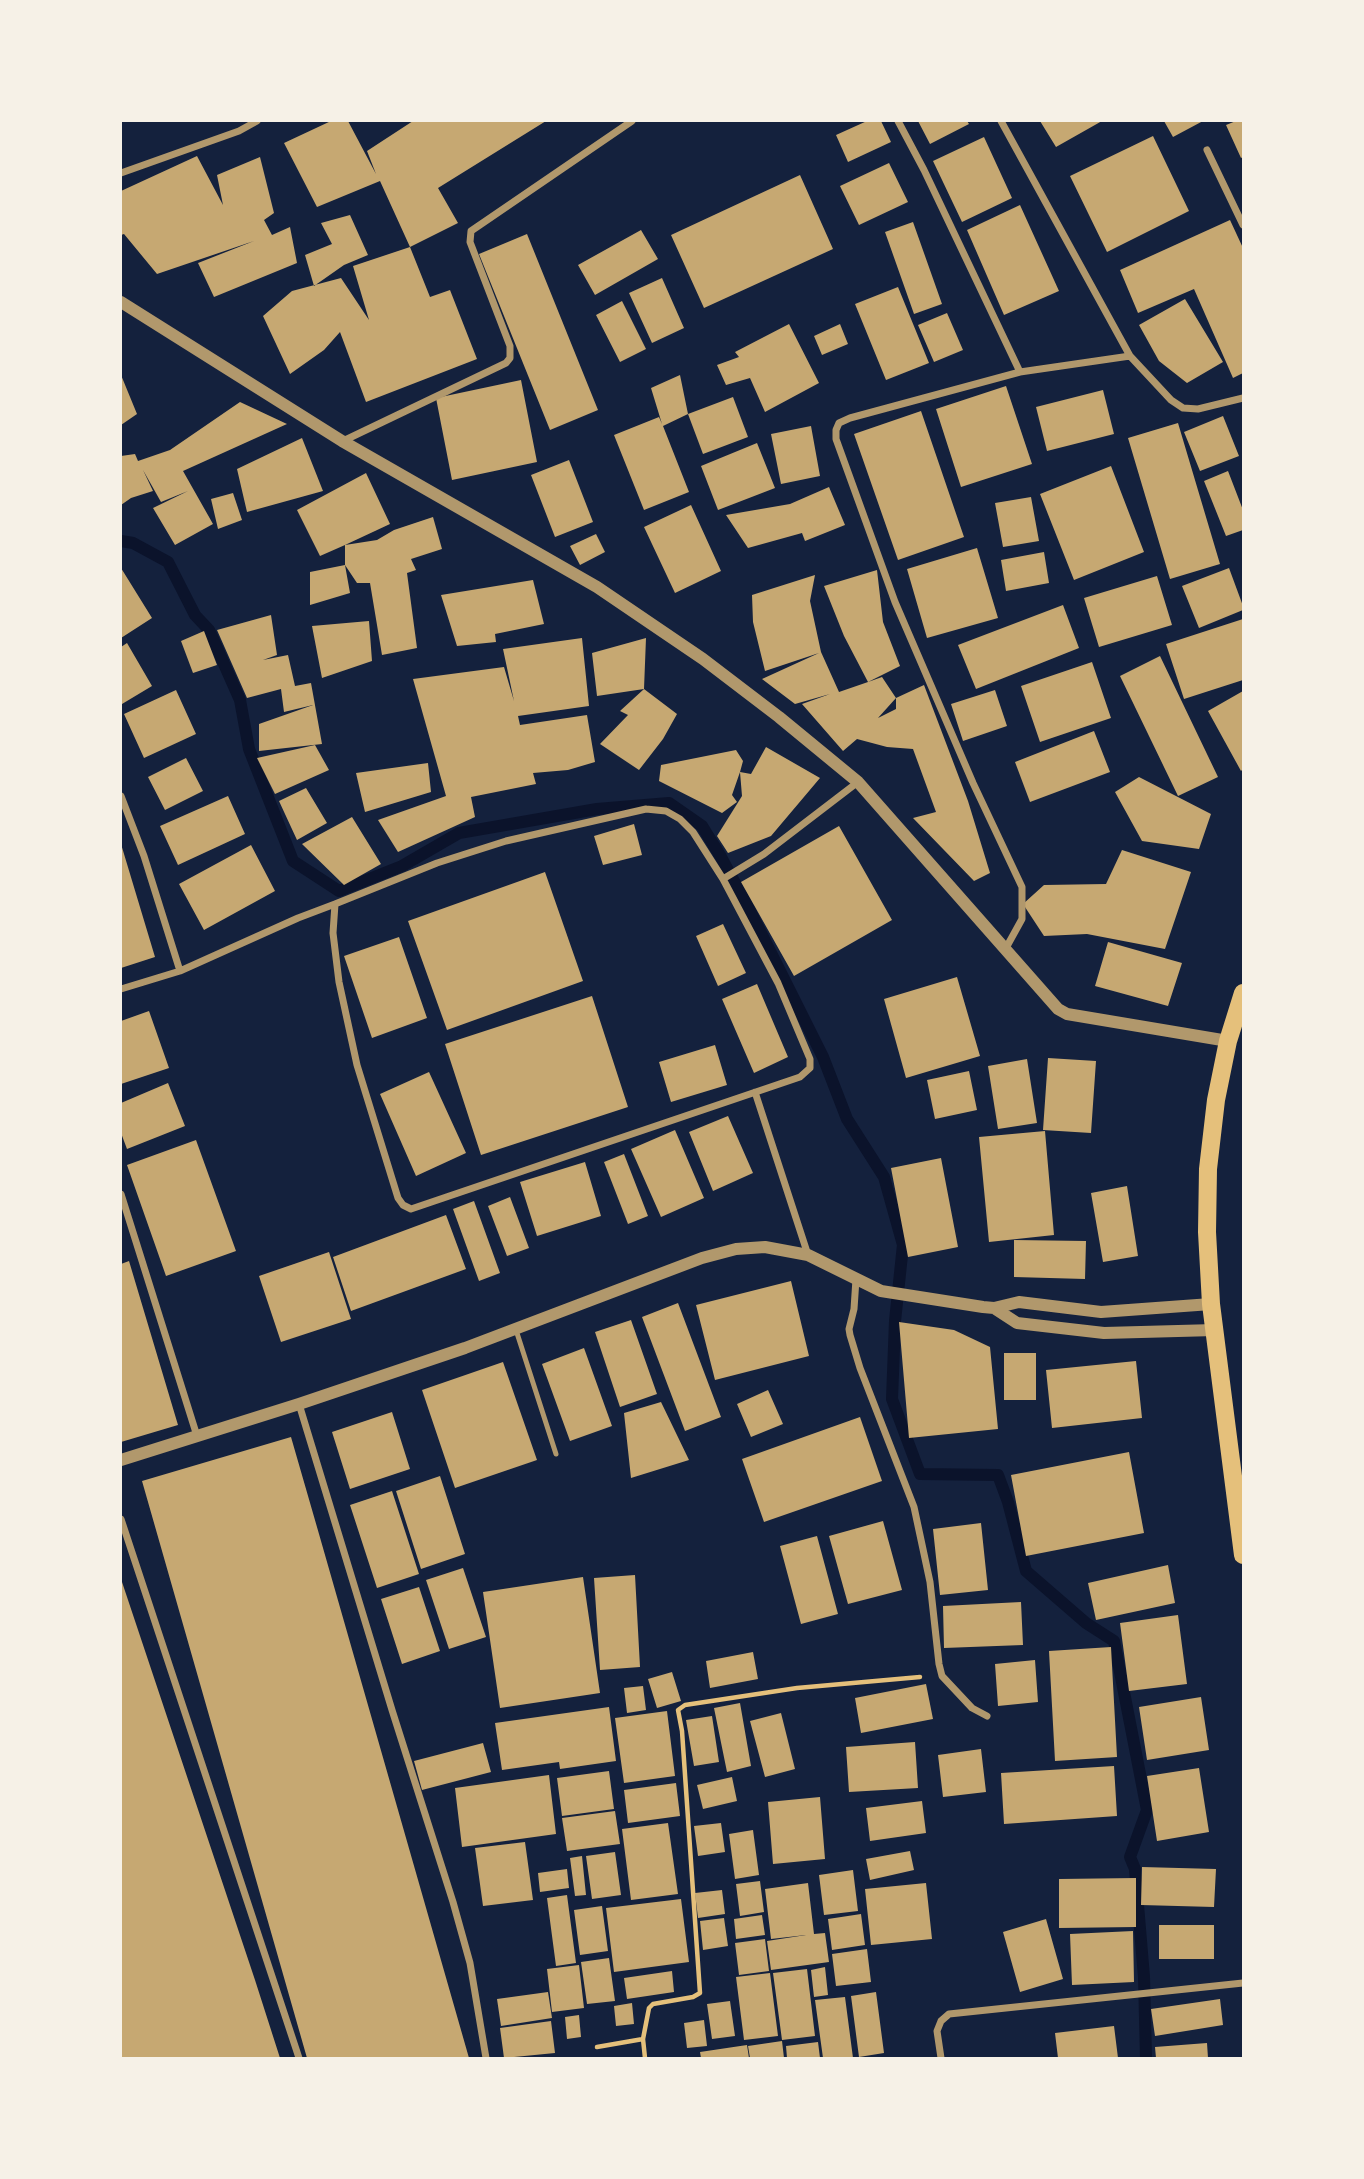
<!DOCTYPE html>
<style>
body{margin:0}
#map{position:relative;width:1364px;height:2179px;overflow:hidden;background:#14213d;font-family:Helvetica,sans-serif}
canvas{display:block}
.frame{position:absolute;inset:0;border:122px solid #f6f1e7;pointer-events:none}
</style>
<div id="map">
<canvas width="1364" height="2179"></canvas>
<div class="frame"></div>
</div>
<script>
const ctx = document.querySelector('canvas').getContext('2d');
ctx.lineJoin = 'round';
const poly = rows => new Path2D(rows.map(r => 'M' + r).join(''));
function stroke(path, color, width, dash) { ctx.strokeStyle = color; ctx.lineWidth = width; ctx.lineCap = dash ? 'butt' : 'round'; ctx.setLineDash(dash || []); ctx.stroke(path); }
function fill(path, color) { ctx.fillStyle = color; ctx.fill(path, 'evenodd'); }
stroke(poly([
 [121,541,133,543,168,562,195,615,209,630,240,700,249,749,293,861,339,891,402,866,459,833,597,809,669,803,702,826,721,857,748,907,823,1057,847,1119,884,1177,903,1245,895,1321,892,1399,920,1474,998,1475,1008,1502,1026,1571,1086,1623,1114,1641,1147,1810,1130,1857,1135,1869,1144,1977,1146,2058]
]), '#0b132b', 12);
fill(poly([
 [331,121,348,121,376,174,367,151,413,121,546,121,438,188,458,223,410,247,380,181,317,207,284,143],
 [867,121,881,121,891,142,848,162,836,135],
 [918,121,967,121,969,124,930,144],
 [1040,121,1102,121,1056,147],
 [1164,121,1203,121,1173,137],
 [1236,121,1243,121,1243,157,1241,158,1226,125],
 [1153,136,1189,211,1107,252,1070,176],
 [984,137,1012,198,962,222,933,161],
 [197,156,223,205,217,175,260,157,274,213,264,220,272,235,290,227,297,263,214,297,198,263,254,241,157,274,124,234,121,235,121,191],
 [889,163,908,202,859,225,840,186],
 [800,175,833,249,704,308,671,235],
 [1020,205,1059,291,1004,315,967,230],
 [350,215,368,255,344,265,314,286,305,255,332,244,321,223],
 [1230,220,1243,248,1243,373,1233,378,1194,289,1138,313,1120,270],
 [913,222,942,304,914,314,885,232],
 [641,230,658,259,595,295,578,265],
 [527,234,598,410,550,430,479,254],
 [410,247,430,297,450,290,477,359,366,402,340,332,324,350,290,374,263,316,292,291,341,278,369,320,353,266],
 [662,278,684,328,652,343,629,293],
 [898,287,929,363,886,380,855,304],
 [1185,299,1223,362,1187,383,1159,361,1139,325],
 [622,301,646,349,620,362,596,315],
 [947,313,963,350,934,362,918,325],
 [789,324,819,383,765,412,750,378,726,385,717,365,739,357,735,352],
 [840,324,848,344,822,355,814,336],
 [121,375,137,414,121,425],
 [680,375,688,414,663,426,689,492,644,510,614,435,659,417,662,424,651,388],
 [521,380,537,462,452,480,436,398],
 [1006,386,1032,464,961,487,936,409],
 [1103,390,1114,434,1047,451,1036,407],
 [733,397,748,437,703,454,688,414],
 [240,402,287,424,183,471,213,524,175,545,153,508,188,491,161,502,143,470,153,491,131,498,121,505,121,456,135,454,138,461,170,450],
 [921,411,964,537,898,560,854,434],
 [1223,416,1239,456,1200,471,1184,432],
 [1178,423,1220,564,1170,579,1128,438],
 [811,426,820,476,781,484,771,434],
 [302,438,323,491,247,512,237,469],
 [757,443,775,488,718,510,701,466],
 [569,460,593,522,555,537,531,475],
 [1111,466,1144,552,1074,580,1040,494],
 [1228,471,1243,510,1243,530,1226,536,1204,481],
 [366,473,390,524,345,545,377,540,394,530,433,517,442,549,411,559,416,570,407,573,417,648,382,655,370,583,357,583,345,565,345,545,320,556,297,510],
 [829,487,845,525,805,541,802,533,748,548,726,515,790,504],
 [233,493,242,520,218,529,211,499],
 [1031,497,1039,541,1003,547,995,503],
 [691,505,721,571,675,593,644,527],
 [596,534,605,552,580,565,570,546],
 [977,548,998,618,927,638,907,569],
 [1044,552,1049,583,1006,591,1001,560],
 [345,565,350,593,310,605,310,572],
 [121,568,152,618,121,638],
 [1229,568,1243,606,1243,610,1199,628,1182,586],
 [877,570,883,622,900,666,868,682,882,677,896,698,878,718,896,709,896,698,924,685,968,801,990,873,974,881,913,818,936,812,913,749,887,747,857,739,843,751,802,704,830,694,795,704,762,679,819,653,765,671,753,622,752,595,815,575,810,601,821,652,839,692,868,682,844,636,824,586],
 [1157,576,1172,625,1099,647,1084,598],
 [533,580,544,624,495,634,496,642,457,646,441,595],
 [1063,605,1079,648,976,689,958,645],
 [271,615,277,655,263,660,288,655,295,686,311,683,322,744,259,751,259,724,313,705,284,712,281,689,247,698,217,630],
 [1243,619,1243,680,1184,699,1166,644],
 [369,621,372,661,322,678,312,626],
 [204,631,217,665,193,673,181,641],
 [582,638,589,706,518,716,520,725,587,715,595,762,568,770,533,773,536,784,471,797,475,817,398,852,378,820,446,796,413,679,504,667,514,701,503,649],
 [646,638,644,689,677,714,663,739,639,770,600,744,628,715,620,711,644,689,597,696,592,653],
 [127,643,152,686,122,704,121,647],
 [1160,656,1218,777,1178,796,1120,676],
 [1092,662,1111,718,1040,742,1021,686],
 [176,690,196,734,144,758,124,714],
 [995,690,1007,726,963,741,951,704],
 [1243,691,1243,769,1241,771,1208,711],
 [1094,731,1110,772,1030,802,1015,762],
 [315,745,329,770,275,794,257,758],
 [766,747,820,778,771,836,728,853,717,836,742,796,740,772,732,795,737,802,722,813,659,781,661,765,736,750,743,761,740,772,751,774],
 [186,758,203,791,165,810,148,777],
 [428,763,431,792,365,812,356,773],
 [1139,777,1211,814,1199,849,1142,841,1115,792],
 [306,788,327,823,297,840,279,801],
 [228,796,245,834,178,865,160,826],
 [352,817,381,864,344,885,302,844],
 [634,824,642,855,603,865,594,836],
 [839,826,892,920,794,976,741,882],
 [121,844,155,957,121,968],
 [251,845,275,891,204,930,179,884],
 [1122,850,1191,872,1165,949,1087,934,1044,936,1023,904,1044,885,1106,884],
 [545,872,583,981,447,1030,408,921],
 [723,924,746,973,718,986,696,936],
 [399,937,427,1018,372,1038,344,956],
 [1108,942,1182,963,1168,1006,1095,986],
 [957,977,980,1056,906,1078,884,999],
 [757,984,788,1057,754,1073,722,999],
 [592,996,628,1107,481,1155,445,1044],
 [149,1011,169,1068,121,1084,121,1021],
 [715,1045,727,1085,671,1102,659,1062],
 [1048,1058,1096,1061,1091,1133,1043,1130],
 [1027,1059,1037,1123,998,1129,988,1066],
 [969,1071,977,1110,935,1119,927,1080],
 [429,1072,466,1153,416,1176,380,1094],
 [168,1083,185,1126,127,1149,121,1133,121,1103],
 [728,1116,753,1173,713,1191,689,1132],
 [675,1130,704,1198,661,1217,631,1149],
 [1045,1131,1054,1235,989,1242,979,1137],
 [196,1140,236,1251,166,1276,127,1165],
 [624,1154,648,1216,628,1224,604,1162],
 [941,1158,958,1247,908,1257,891,1168],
 [585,1162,601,1216,537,1236,520,1182],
 [1127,1186,1138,1256,1103,1262,1091,1193],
 [510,1197,529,1248,507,1256,488,1206],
 [474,1201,500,1273,479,1281,453,1209],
 [446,1215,466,1269,351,1311,333,1257],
 [1014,1240,1086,1241,1085,1279,1014,1277],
 [329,1252,351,1319,281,1342,259,1276],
 [129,1261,178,1425,121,1442,121,1264],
 [791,1281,809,1356,715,1380,696,1305],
 [678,1303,721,1417,685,1431,642,1317],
 [631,1320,657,1394,620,1407,595,1332],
 [899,1322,954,1330,990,1347,998,1429,909,1438],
 [584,1348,612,1426,570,1441,542,1364],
 [1004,1353,1036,1353,1036,1400,1004,1400],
 [1136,1361,1142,1418,1052,1428,1046,1370],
 [503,1362,537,1460,455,1488,422,1390],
 [768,1390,783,1424,751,1437,737,1404],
 [661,1402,689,1460,631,1478,624,1413],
 [392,1412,410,1469,350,1489,332,1432],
 [860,1417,882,1481,764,1522,742,1459],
 [291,1437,319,1534,469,2058,307,2058,142,1481],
 [1129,1452,1144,1533,1026,1556,1011,1475],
 [440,1476,465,1554,421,1569,396,1491],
 [392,1491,419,1574,377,1588,350,1505],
 [883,1521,902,1590,848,1604,829,1536],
 [981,1523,988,1590,940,1595,933,1529],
 [817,1536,838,1614,801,1624,780,1546],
 [1168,1565,1175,1603,1096,1620,1088,1583],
 [463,1568,486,1637,449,1649,426,1580],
 [635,1575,640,1667,600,1670,594,1578],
 [583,1577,600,1693,500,1708,483,1592],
 [121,1579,255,1980,280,2058,121,2058],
 [419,1587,440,1651,402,1664,381,1599],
 [1021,1602,1023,1645,944,1648,943,1606],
 [1178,1615,1187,1684,1129,1691,1120,1623],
 [1111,1647,1117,1757,1055,1761,1049,1651],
 [753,1652,758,1679,710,1688,706,1661],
 [1035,1660,1038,1702,998,1706,995,1664],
 [672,1672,681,1701,657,1708,648,1679],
 [926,1684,933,1719,861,1733,855,1698],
 [643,1686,646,1710,627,1713,624,1688],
 [1201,1697,1209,1750,1147,1760,1139,1707],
 [740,1703,751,1766,727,1772,714,1708],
 [609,1707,616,1761,560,1769,559,1762,502,1770,495,1723],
 [667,1711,675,1776,624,1783,615,1718],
 [781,1713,795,1769,765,1777,750,1721],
 [712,1716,719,1762,694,1766,686,1720],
 [915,1742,918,1788,849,1792,846,1747],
 [483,1743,491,1772,422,1790,414,1761],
 [981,1749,986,1792,943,1797,938,1755],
 [1114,1766,1117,1816,1004,1824,1001,1773],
 [1199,1768,1209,1832,1157,1841,1147,1776],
 [609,1771,614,1809,562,1816,557,1778],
 [549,1775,556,1834,462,1847,455,1788],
 [732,1777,737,1801,703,1809,697,1785],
 [676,1783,680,1816,628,1823,624,1790],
 [820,1797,825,1859,773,1864,768,1802],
 [922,1801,926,1833,870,1841,866,1808],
 [615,1811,620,1844,567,1851,562,1818],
 [668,1823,678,1894,631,1900,622,1829],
 [721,1823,725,1852,698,1856,694,1826],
 [753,1830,759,1875,735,1879,729,1834],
 [525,1842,533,1900,483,1906,475,1848],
 [910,1851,914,1870,870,1880,866,1859],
 [615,1852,621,1895,592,1899,586,1856],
 [582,1856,586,1895,575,1896,570,1858],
 [1142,1867,1216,1869,1214,1907,1141,1905],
 [567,1869,569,1888,540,1892,538,1873],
 [853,1870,858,1911,824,1915,819,1875],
 [1136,1878,1136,1927,1059,1928,1059,1879],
 [760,1881,764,1912,740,1916,736,1884],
 [808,1883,814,1934,825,1933,829,1962,771,1970,767,1941,806,1935,771,1939,765,1889],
 [926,1883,932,1939,871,1945,865,1889],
 [722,1890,725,1914,698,1918,695,1893],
 [567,1895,576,1963,556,1966,547,1898],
 [681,1899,689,1962,614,1972,606,1908],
 [602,1906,608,1951,580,1955,574,1910],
 [861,1914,865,1945,832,1950,828,1919],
 [762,1915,765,1935,736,1939,734,1919],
 [724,1918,728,1946,703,1950,700,1921],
 [1046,1919,1063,1979,1020,1992,1003,1932],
 [1159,1925,1214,1925,1214,1959,1159,1959],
 [1133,1931,1134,1982,1072,1985,1070,1934],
 [765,1939,769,1971,739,1975,735,1943],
 [867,1949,871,1982,836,1986,832,1954],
 [609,1958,615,2001,587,2004,581,1962],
 [579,1965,584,2008,552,2012,547,1969],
 [825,1967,828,1995,814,1997,811,1970],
 [807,1969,815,2036,782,2040,773,1973],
 [672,1971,674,1992,627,1999,624,1978],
 [770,1973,778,2036,744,2040,736,1977],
 [548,1992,552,2018,501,2026,497,1999],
 [876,1992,884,2053,859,2057,851,1996],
 [845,1997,853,2058,823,2058,815,2000],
 [1220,1999,1223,2025,1155,2036,1151,2009],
 [730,2001,735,2036,712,2039,707,2004],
 [632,2003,634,2024,616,2026,614,2006],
 [579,2015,581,2037,567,2039,565,2017],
 [704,2020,707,2046,687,2048,684,2023],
 [551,2021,555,2053,504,2058,500,2028],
 [1114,2026,1118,2058,1058,2058,1055,2033],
 [782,2041,784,2058,750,2058,748,2046],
 [818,2042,820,2058,787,2058,786,2046],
 [1207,2043,1208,2058,1156,2058,1155,2047],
 [747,2045,749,2058,701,2058,700,2052]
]), '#c6a872');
stroke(poly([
 [643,2039,645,2058],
 [597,2047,643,2039,649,2008,653,2004,693,1997,700,1993,682,1731,678,1710,685,1705,797,1688,920,1677]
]), '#e5c07b', 4.5);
stroke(poly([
 [516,1330,556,1454]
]), '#b1986c', 5);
stroke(poly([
 [898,121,924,170,1020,372],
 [1001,121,1130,356],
 [1207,150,1243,225],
 [121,173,239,131,257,121],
 [343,441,506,363,510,358,510,346,470,242,471,231,632,121],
 [121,796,144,856,180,971],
 [646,809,666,811,680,819,693,832,723,879,778,983,810,1059,810,1068,800,1077,411,1209,403,1205,398,1198,357,1065,339,982,333,933,335,904,437,863,506,841,646,809],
 [723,879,764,854,858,782],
 [1006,948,1022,919,1022,887,973,783,895,602,836,439,836,430,839,423,850,418,1020,372,1130,356,1171,400,1183,408,1198,409,1243,398],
 [121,989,180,971,298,918,335,904],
 [755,1092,808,1255],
 [121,1194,197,1436],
 [856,1279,854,1309,849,1329,850,1335,860,1368,914,1507,930,1582,939,1664,942,1676,972,1708,987,1716],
 [299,1404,392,1710,453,1902,470,1963,486,2058],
 [121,1519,299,2058],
 [941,2058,937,2031,941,2021,949,2014,1243,1983]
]), '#b1986c', 7);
stroke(poly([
 [121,302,342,441,597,587,703,659,779,717,858,782,1058,1009,1067,1014,1228,1041],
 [994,1308,1017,1323,1104,1333,1215,1330],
 [121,1460,299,1404,465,1348,702,1258,736,1249,765,1247,808,1255,881,1291,983,1307,994,1308,1019,1302,1101,1312,1211,1304]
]), '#b1986c', 12);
stroke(poly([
 [1243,993,1228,1041,1216,1100,1208,1169,1207,1232,1211,1304,1243,1555]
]), '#e5c07b', 18);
</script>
